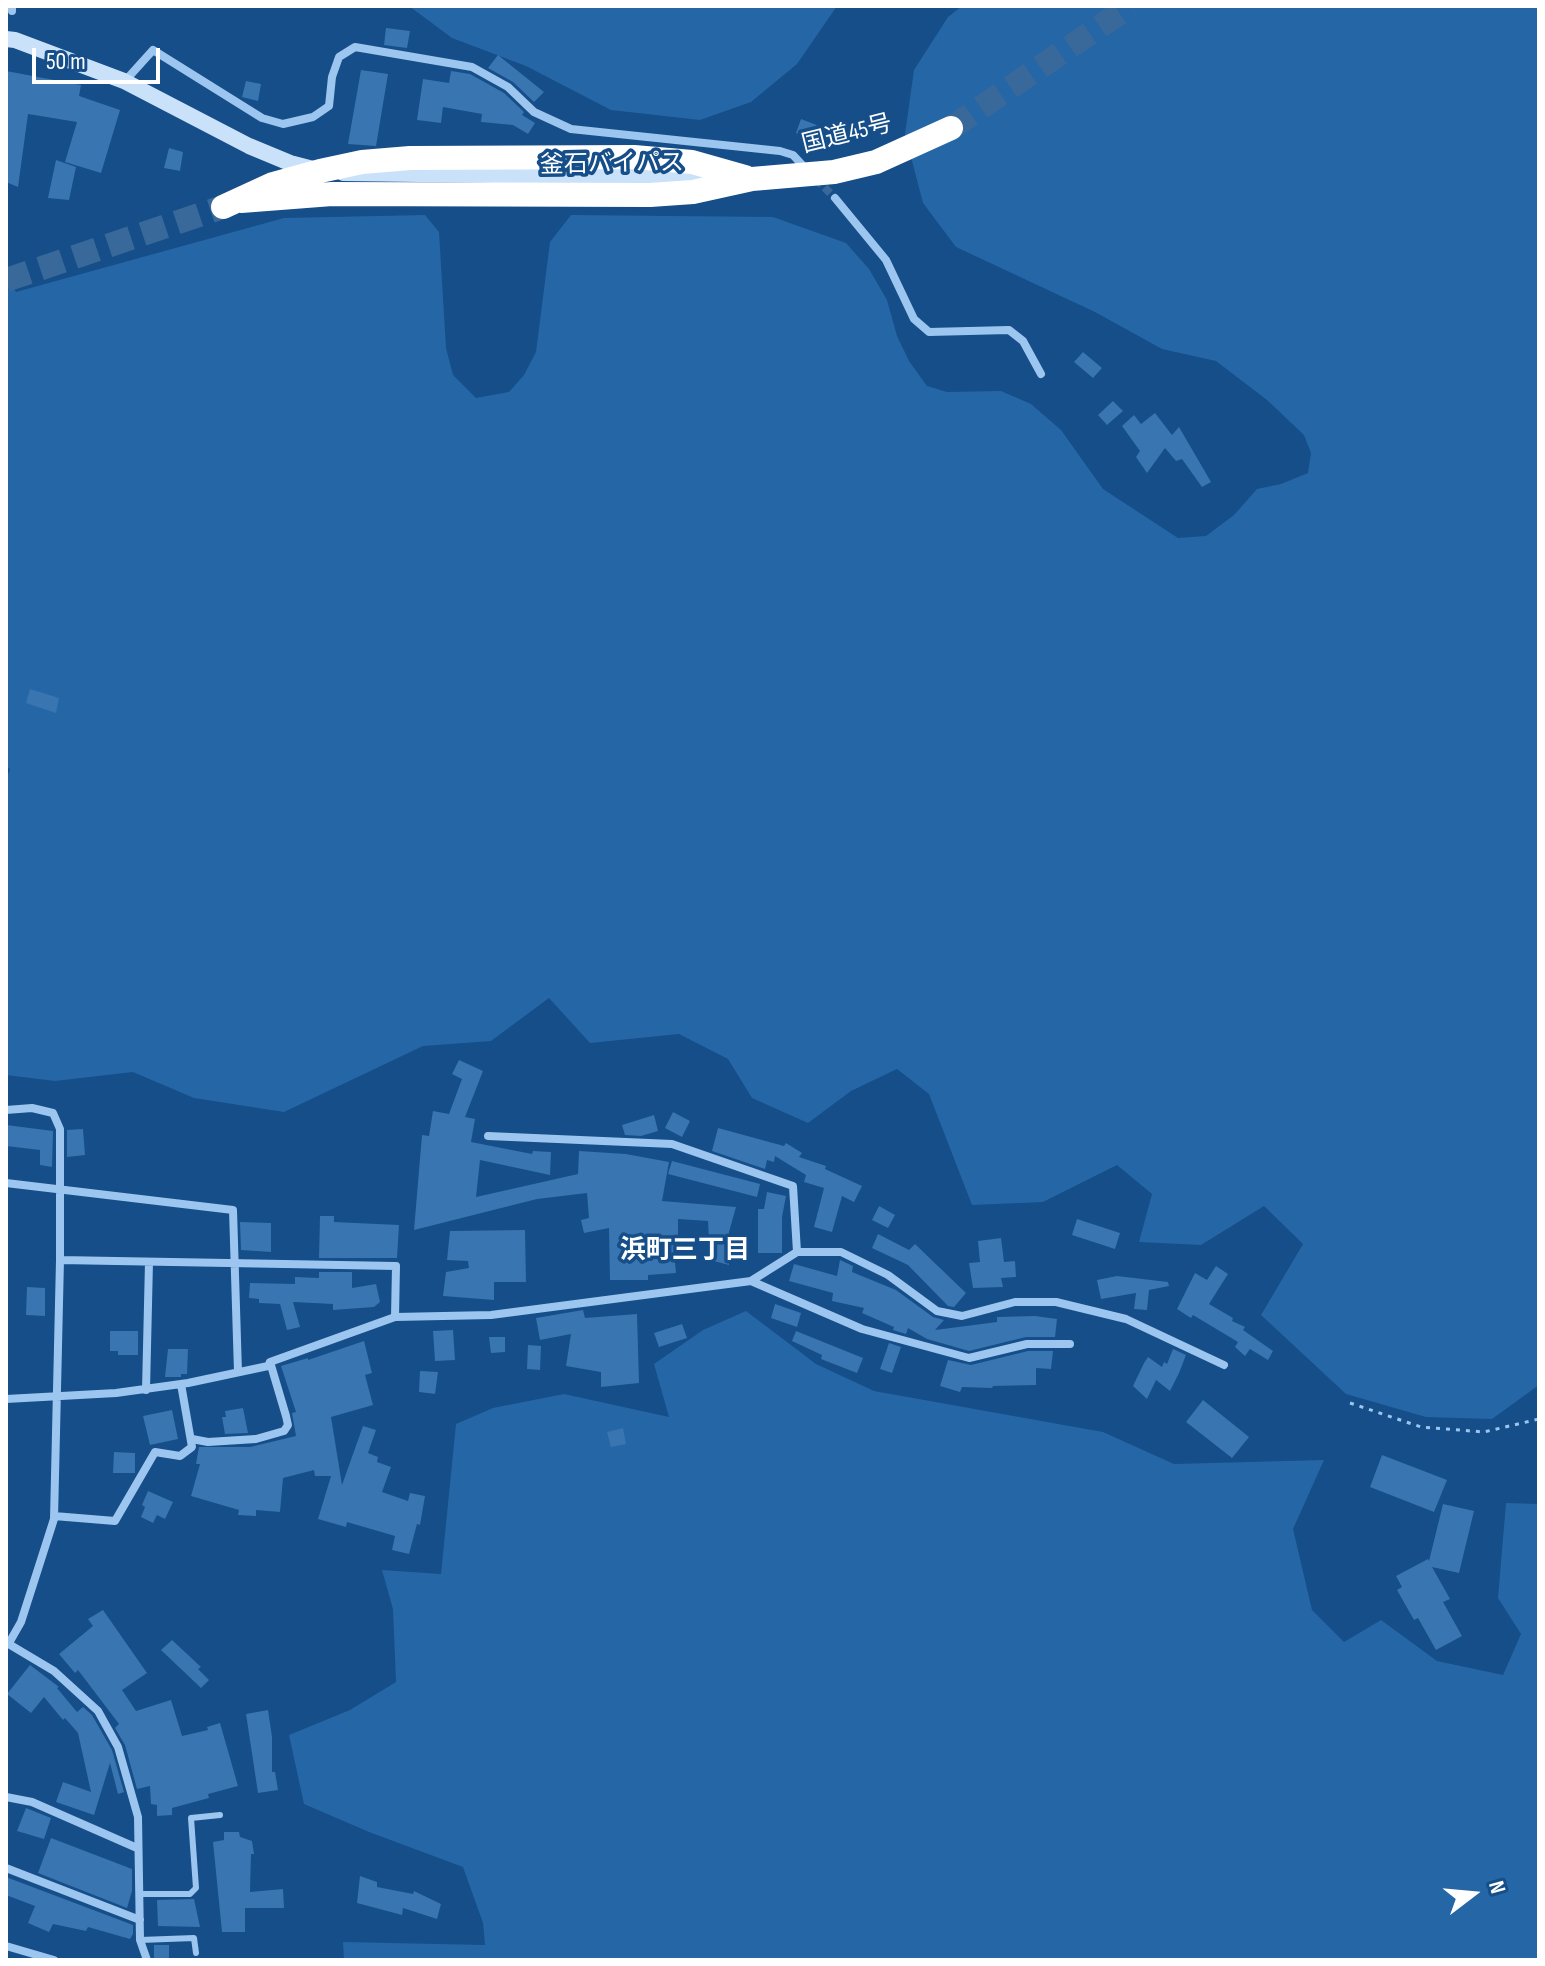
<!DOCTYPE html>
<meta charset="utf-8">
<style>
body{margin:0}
#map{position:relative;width:1545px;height:1966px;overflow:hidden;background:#154e88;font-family:"Sofia Sans Condensed",sans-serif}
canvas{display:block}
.frame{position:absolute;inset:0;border:8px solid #fff;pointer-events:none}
.north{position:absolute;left:1433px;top:1854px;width:80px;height:80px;-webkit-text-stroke:6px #154e88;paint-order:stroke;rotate:74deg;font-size:22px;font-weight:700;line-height:32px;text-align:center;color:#fff}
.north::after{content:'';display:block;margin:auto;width:28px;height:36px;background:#fff;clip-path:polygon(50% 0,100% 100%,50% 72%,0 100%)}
.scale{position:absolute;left:32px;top:48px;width:128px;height:36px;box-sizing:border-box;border:4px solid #fff;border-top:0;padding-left:10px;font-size:24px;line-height:28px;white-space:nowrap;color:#fff;-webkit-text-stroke:6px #154e88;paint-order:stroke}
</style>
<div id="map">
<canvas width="1545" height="1966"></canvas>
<div class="frame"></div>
<div class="north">N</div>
<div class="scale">50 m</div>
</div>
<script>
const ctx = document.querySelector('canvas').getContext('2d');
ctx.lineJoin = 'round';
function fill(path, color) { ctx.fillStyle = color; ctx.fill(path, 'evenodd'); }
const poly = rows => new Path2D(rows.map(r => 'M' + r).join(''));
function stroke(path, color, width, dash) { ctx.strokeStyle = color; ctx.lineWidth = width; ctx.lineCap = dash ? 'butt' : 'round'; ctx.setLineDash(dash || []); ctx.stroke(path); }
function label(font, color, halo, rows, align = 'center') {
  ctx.font = font + ' "Sofia Sans Condensed","Noto Sans JP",sans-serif'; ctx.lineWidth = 7; ctx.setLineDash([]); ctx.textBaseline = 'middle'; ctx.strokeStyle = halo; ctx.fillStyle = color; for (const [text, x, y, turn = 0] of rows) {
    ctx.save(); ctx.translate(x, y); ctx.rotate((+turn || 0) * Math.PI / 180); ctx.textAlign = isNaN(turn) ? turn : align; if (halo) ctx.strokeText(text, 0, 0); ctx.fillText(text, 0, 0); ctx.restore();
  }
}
fill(poly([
 [409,6,837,6,797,64,751,102,700,120,611,110,526,66,452,38],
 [962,6,1539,6,1539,1385,1492,1419,1426,1417,1346,1394,1261,1315,1303,1244,1264,1206,1201,1245,1139,1242,1152,1194,1117,1165,1043,1202,972,1205,929,1094,897,1069,851,1091,808,1123,752,1098,728,1059,679,1034,590,1043,549,998,491,1041,423,1046,284,1112,194,1098,133,1072,55,1081,6,1075,6,778,10,770,6,764,6,275,16,292,284,218,425,215,439,232,446,348,453,375,476,398,509,392,524,375,536,352,550,242,571,215,773,217,846,243,869,269,887,300,897,336,909,361,927,386,947,392,1001,391,1031,404,1061,430,1103,489,1178,538,1206,536,1234,515,1257,489,1281,484,1308,473,1311,453,1304,435,1267,400,1216,361,1162,349,1095,312,956,247,923,203,905,134,914,70,948,17],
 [746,1311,816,1364,874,1391,1103,1432,1174,1464,1324,1460,1293,1529,1312,1610,1344,1642,1381,1620,1437,1661,1503,1675,1521,1634,1498,1598,1506,1503,1539,1504,1539,1960,344,1960,343,1942,485,1945,483,1923,463,1867,369,1832,304,1804,289,1735,350,1710,396,1682,393,1609,382,1570,441,1574,456,1424,493,1408,564,1394,669,1417,654,1364,703,1330]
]), '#2566a6');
fill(poly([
 [386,28,410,31,407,48,384,45],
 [498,55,544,92,534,102,513,82,488,68],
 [361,70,388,74,376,146,348,144],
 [6,71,81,85,79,96,120,110,101,173,65,162,77,122,28,114,18,187,6,182],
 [451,71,470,74,504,93,524,112,522,115,535,123,528,134,513,125,481,122,482,114,443,107,441,123,417,120,423,79,449,83],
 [246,81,261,84,258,101,242,97],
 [801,119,827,129,822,143,796,133],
 [169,148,183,152,180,171,164,168],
 [56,160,76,167,69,200,48,198],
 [1083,352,1102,368,1093,378,1074,362],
 [1113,401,1123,411,1107,425,1098,415],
 [1155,413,1172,435,1179,427,1211,482,1202,487,1182,459,1176,461,1165,448,1147,473,1136,457,1140,451,1122,426,1134,415,1141,424],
 [30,689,59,698,56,713,26,703],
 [459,1060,483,1071,465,1117,475,1119,471,1142,532,1154,533,1151,551,1152,550,1175,480,1160,476,1197,578,1174,579,1151,626,1154,669,1162,662,1201,736,1207,729,1232,729,1265,710,1260,708,1221,678,1219,678,1251,674,1251,676,1273,648,1275,648,1280,610,1280,609,1228,584,1233,581,1220,589,1218,587,1193,537,1199,414,1230,422,1135,429,1136,433,1111,449,1114,462,1079,452,1074],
 [673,1112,690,1121,682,1137,665,1128],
 [654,1115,658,1131,641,1136,625,1135,622,1125],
 [6,1125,53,1131,52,1167,40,1165,40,1150,6,1146],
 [718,1128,784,1146,786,1143,802,1153,799,1157,826,1166,825,1169,862,1186,854,1202,842,1196,832,1232,814,1227,824,1188,804,1182,806,1175,775,1156,774,1162,767,1160,765,1169,712,1151],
 [83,1129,85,1155,67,1157,67,1130],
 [672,1161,760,1184,757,1197,668,1174],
 [767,1192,786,1196,782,1217,782,1253,758,1253,758,1209,764,1209],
 [879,1206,895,1215,888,1228,872,1220],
 [320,1216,334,1216,334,1222,399,1225,397,1258,319,1258],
 [1077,1219,1120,1233,1115,1249,1072,1235],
 [240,1222,271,1223,271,1252,241,1250],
 [525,1230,526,1282,494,1282,494,1300,443,1296,446,1272,469,1268,468,1261,447,1260,450,1231],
 [878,1234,909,1250,915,1244,966,1293,954,1307,948,1306,908,1265,872,1248],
 [1001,1238,1004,1262,1015,1261,1016,1277,1001,1278,1003,1287,973,1288,969,1263,980,1262,978,1241],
 [840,1260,853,1266,852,1272,896,1290,933,1317,944,1320,935,1330,997,1322,997,1317,1035,1316,1057,1319,1055,1337,1026,1337,969,1351,927,1339,908,1328,906,1334,893,1330,894,1327,862,1313,864,1308,832,1301,833,1293,789,1281,794,1264,837,1276],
 [1216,1266,1228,1274,1209,1304,1233,1318,1232,1321,1245,1327,1243,1330,1273,1351,1268,1360,1250,1349,1245,1356,1235,1347,1238,1342,1193,1315,1191,1318,1177,1309,1195,1273,1207,1280],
 [319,1272,352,1272,352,1288,376,1284,380,1302,374,1307,333,1310,333,1304,293,1302,300,1327,287,1330,280,1304,259,1303,259,1299,249,1298,250,1283,295,1284,295,1277,319,1278],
 [1117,1276,1168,1282,1169,1286,1149,1290,1147,1310,1134,1309,1136,1293,1101,1299,1097,1280],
 [27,1287,45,1288,45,1316,26,1315],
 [775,1304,801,1313,797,1327,771,1318],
 [583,1310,585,1318,637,1314,639,1383,601,1387,601,1372,566,1366,571,1334,540,1340,536,1318],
 [682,1324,687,1338,659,1347,654,1333],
 [453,1330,455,1360,435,1361,433,1331],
 [110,1331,138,1331,138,1355,118,1355,118,1351,110,1351],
 [796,1331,863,1358,857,1373,821,1359,822,1355,792,1341],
 [489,1337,505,1337,505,1352,491,1353],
 [364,1341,372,1373,365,1375,373,1405,331,1417,342,1485,363,1426,376,1430,368,1453,378,1457,377,1462,391,1467,382,1492,408,1501,410,1493,425,1496,420,1525,417,1524,409,1554,392,1550,395,1536,347,1522,346,1527,318,1519,331,1476,315,1476,314,1470,283,1478,280,1512,256,1510,256,1516,238,1515,239,1510,191,1496,200,1464,196,1464,199,1447,250,1447,296,1436,292,1413,296,1412,281,1366,308,1358,308,1360],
 [889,1343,901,1347,892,1373,880,1369],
 [528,1345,541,1346,540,1370,527,1369],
 [168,1349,188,1349,187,1374,181,1374,181,1377,165,1377],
 [1173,1349,1186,1355,1179,1373,1170,1391,1156,1380,1147,1399,1133,1386,1144,1363,1148,1357,1162,1367,1164,1362,1167,1364],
 [1028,1351,1053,1351,1051,1369,1036,1368,1036,1385,993,1386,992,1388,962,1387,960,1392,940,1386,948,1360,971,1365],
 [420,1371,438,1372,435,1394,419,1392],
 [1203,1400,1249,1437,1232,1458,1186,1422],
 [243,1408,248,1433,225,1434,222,1417,226,1417,225,1411],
 [172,1410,178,1439,150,1445,143,1416],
 [623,1428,626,1444,611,1447,607,1432],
 [114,1452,135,1453,135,1473,113,1473],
 [1382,1455,1447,1480,1434,1512,1370,1487],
 [148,1491,173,1502,165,1519,157,1515,153,1523,141,1517,145,1507,142,1505],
 [1443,1504,1474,1511,1459,1573,1432,1567,1450,1599,1443,1602,1462,1636,1436,1650,1418,1618,1414,1620,1397,1590,1402,1587,1396,1576,1428,1559,1429,1561],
 [103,1610,147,1673,122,1690,136,1711,171,1700,182,1736,208,1730,207,1727,220,1723,238,1786,208,1794,209,1798,172,1808,172,1815,157,1816,157,1805,151,1804,150,1786,137,1789,125,1745,115,1728,119,1724,78,1670,75,1673,59,1654,93,1626,88,1619],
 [172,1640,201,1667,198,1669,209,1680,201,1688,161,1650],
 [30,1665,59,1687,57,1688,77,1712,83,1707,92,1715,112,1750,124,1792,118,1794,110,1763,94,1815,56,1802,63,1782,91,1792,78,1733,65,1718,63,1720,44,1697,31,1713,7,1694],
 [268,1710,272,1737,272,1772,275,1772,278,1790,258,1793,246,1714],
 [26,1808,51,1818,44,1839,17,1831],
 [224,1832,239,1832,240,1837,252,1841,254,1854,251,1854,250,1892,283,1889,284,1908,245,1908,245,1932,222,1932,213,1842,224,1840],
 [51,1838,132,1869,132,1891,127,1908,38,1873],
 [360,1876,377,1882,377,1887,413,1894,414,1891,441,1904,437,1919,403,1908,402,1915,357,1903],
 [6,1877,133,1925,133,1934,130,1939,88,1927,86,1931,53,1924,49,1932,28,1923,35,1906,6,1895],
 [194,1899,200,1927,158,1926,157,1900],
 [154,1945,169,1945,169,1959,154,1959]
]), '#3975b0');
stroke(poly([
 [816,179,835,198]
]), '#38699a', 8, [8, 4]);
stroke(poly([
 [951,128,1130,6],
 [6,280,223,207]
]), '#38699a', 24, [24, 12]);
stroke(poly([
 [1350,1403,1421,1427,1484,1432,1539,1419]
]), '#9cc6ef', 3, [4, 6]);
stroke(poly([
 [139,1894,190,1894,196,1888,191,1818,220,1815],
 [140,1940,194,1938,196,1953]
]), '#9cc6ef', 6);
stroke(poly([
 [12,6,12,11],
 [125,81,153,50,262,118,283,124,313,117,329,106,332,77,339,57,355,47,472,67,508,87,534,112,571,129,780,151,793,155,805,168],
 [835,198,886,260,914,319,929,332,1009,330,1023,341,1041,374],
 [6,1110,32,1108,53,1113,60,1129,60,1260,54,1519,21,1622,9,1643],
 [6,1183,233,1210,238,1372],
 [797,1252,841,1252,888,1275,937,1311,962,1316,1015,1302,1056,1302,1126,1319,1224,1365],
 [60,1260,396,1266,395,1317],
 [751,1281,862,1329,969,1358,1027,1344,1070,1344],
 [146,1390,149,1262],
 [6,1399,116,1393,188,1383,268,1366,270,1362,395,1317,491,1315,751,1281,797,1252,793,1186,672,1144,488,1136],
 [192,1439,208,1442,256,1439,284,1431,288,1425,286,1416,270,1362],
 [54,1516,115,1521,155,1452,180,1456,192,1447,181,1384],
 [7,1643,54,1671,98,1711,118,1747,138,1817,140,1940,147,1960],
 [6,1797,32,1802,137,1848],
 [6,1868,140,1920],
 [6,1946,54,1960]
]), '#9cc6ef', 8);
stroke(poly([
 [6,39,15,40,124,81,249,146,290,163,317,170],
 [343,173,720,178]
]), '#cae1fa', 16);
stroke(poly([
 [241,201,332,194,650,195,693,192,752,179,834,172,876,162,951,128],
 [223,207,273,184,320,171,362,162,410,158,634,157,692,162,745,177]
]), '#fff', 24);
label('24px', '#fff', '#154e88', [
 ["国道45号",847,135,-14],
 ["釜石バイパス",612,165,-1]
]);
label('bold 26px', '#fff', '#154e88', [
 ["浜町三丁目",685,1251]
]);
</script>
